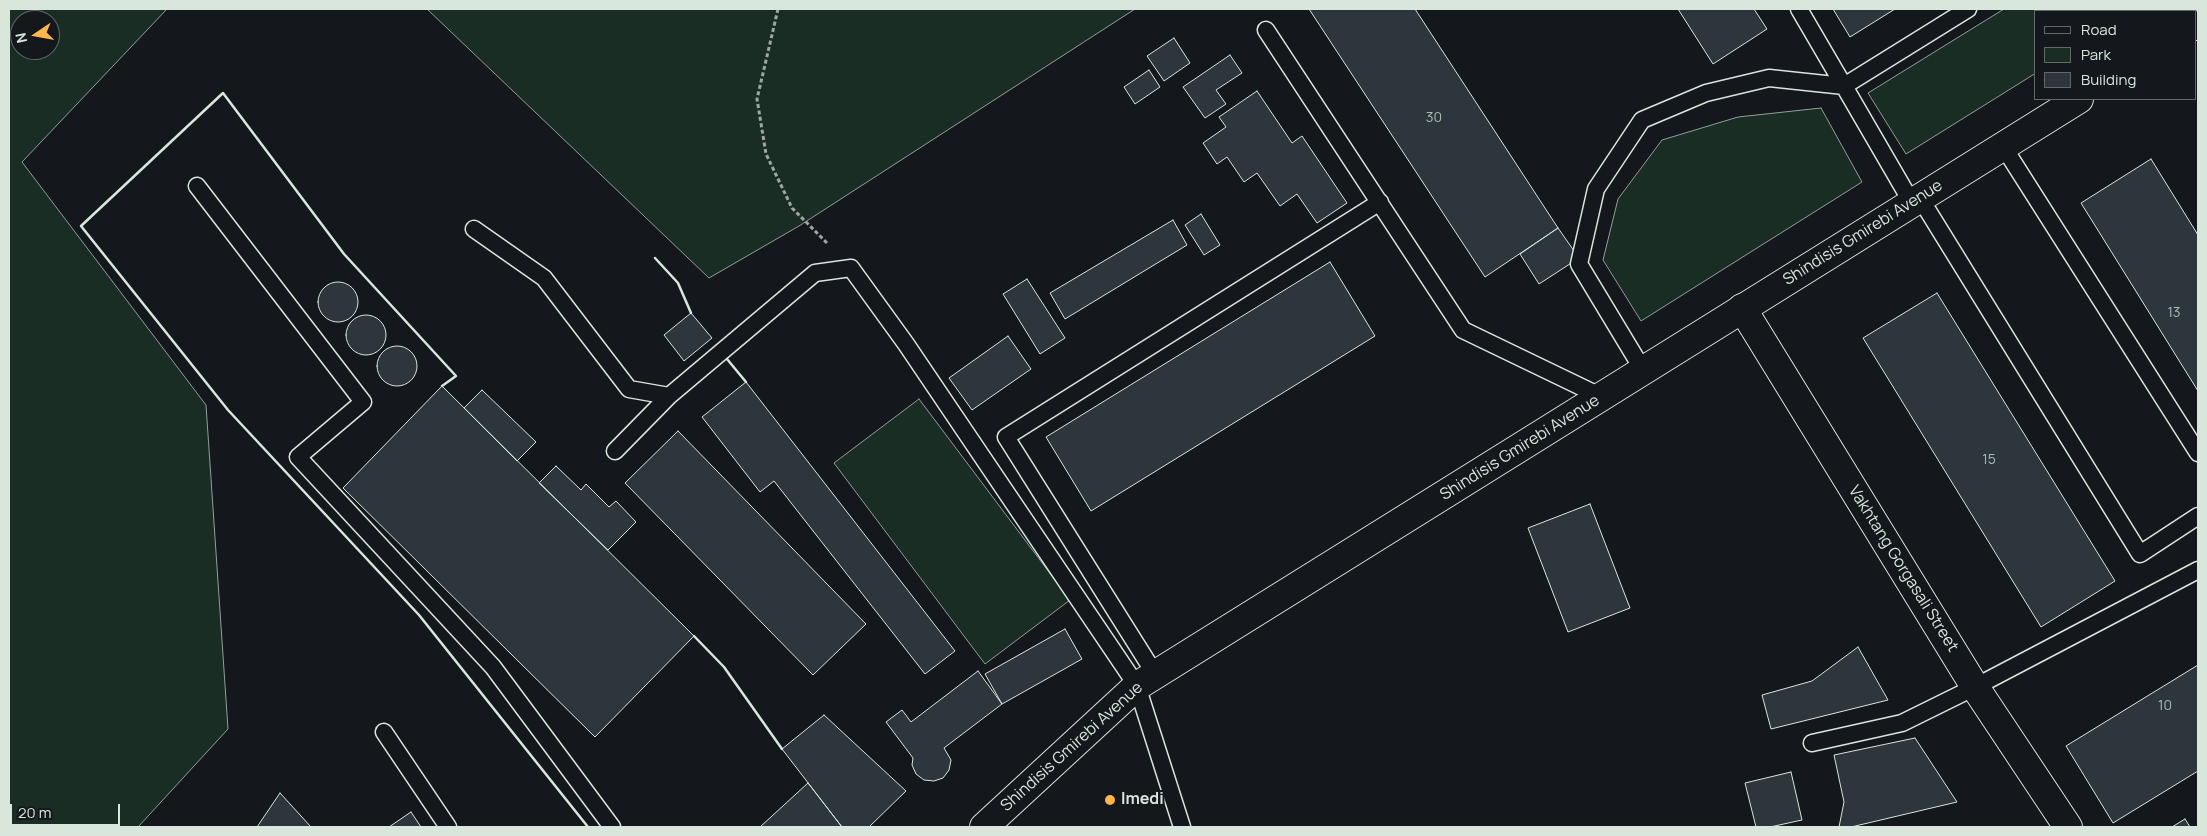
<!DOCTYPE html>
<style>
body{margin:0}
#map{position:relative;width:2207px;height:836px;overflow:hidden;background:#14181c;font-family:Manrope,sans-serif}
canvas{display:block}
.frame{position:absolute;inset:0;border:10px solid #d8e6dc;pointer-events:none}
.legend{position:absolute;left:2034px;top:10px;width:162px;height:90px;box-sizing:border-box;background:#14181c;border:1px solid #626a69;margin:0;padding:6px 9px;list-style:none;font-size:15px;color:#d8e6dc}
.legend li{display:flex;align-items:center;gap:10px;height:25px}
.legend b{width:25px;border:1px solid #626a69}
.north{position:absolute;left:10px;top:10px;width:50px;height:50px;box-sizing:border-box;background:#14181c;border:1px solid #626a69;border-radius:50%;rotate:258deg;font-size:14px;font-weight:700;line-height:20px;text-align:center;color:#d8e6dc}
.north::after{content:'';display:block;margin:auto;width:18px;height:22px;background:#ffb74d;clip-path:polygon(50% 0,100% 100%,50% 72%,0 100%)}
.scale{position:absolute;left:10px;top:804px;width:110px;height:22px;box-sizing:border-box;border:2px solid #d8e6dc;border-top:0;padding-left:6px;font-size:15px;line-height:18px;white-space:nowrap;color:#d8e6dc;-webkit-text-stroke:4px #14181c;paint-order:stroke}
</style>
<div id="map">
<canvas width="2207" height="836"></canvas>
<div class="frame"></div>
<ul class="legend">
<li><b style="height:6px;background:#14181c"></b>Road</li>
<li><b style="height:14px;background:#1a2d24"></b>Park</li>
<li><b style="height:14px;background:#2c363c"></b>Building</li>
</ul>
<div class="north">N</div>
<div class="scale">20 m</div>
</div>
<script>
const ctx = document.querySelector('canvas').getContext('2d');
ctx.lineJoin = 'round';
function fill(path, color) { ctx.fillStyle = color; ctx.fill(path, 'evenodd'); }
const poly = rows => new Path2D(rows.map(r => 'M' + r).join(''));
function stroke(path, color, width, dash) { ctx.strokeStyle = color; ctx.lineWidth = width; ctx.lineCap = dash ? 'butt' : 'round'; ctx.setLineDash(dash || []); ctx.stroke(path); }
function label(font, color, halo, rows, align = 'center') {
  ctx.font = font + ' Manrope,sans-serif'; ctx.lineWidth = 4; ctx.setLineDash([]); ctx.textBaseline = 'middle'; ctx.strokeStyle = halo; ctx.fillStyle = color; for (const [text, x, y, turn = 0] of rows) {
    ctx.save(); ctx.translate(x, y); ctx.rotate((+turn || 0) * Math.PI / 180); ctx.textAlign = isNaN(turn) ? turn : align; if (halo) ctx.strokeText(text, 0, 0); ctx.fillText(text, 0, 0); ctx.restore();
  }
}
const green = poly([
 [9,9,167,9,22,162,206,405,228,729,138,827,9,827,9,9],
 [20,20,50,20,50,50,20,50,20,20],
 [427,9,1135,9,799,226,709,278,427,9],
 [2004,9,2138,10,2036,11,2036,73,1906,154,1868,93,2004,9],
 [1821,108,1862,182,1641,321,1603,260,1618,199,1662,140,1738,117,1821,108],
 [919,399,1070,600,985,664,834,463,919,399]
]);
fill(green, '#1a2d24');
stroke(green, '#939e99', 1);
const building = poly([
 [1309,9,1415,9,1558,228,1485,277,1309,9],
 [1678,9,1754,9,1767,29,1713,64,1678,9],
 [1833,9,1895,9,1850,37,1833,9],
 [1174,38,1190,63,1164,81,1147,56,1174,38],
 [1230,55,1242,73,1216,90,1226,104,1205,118,1183,87,1230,55],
 [1149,70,1160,87,1135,104,1124,87,1149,70],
 [1257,91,1292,143,1302,136,1347,203,1317,223,1297,194,1280,206,1257,173,1244,182,1227,157,1217,164,1203,143,1226,127,1219,117,1257,91],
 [2151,159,2198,235,2198,391,2081,203,2151,159],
 [1201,214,1220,245,1204,255,1185,225,1201,214],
 [1173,220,1187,245,1065,319,1050,293,1173,220],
 [1558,228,1579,258,1539,284,1520,254,1558,228],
 [1330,262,1375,336,1091,511,1046,437,1330,262],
 [1027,279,1065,338,1040,354,1003,294,1027,279],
 '318 302a20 20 0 1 1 40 0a20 20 0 1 1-40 0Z',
 [1937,293,2115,581,2041,627,1863,338,1937,293],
 [691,313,712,338,684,361,664,335,691,313],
 '346 335a20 20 0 1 1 40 0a20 20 0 1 1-40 0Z',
 [1008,336,1031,369,972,410,949,378,1008,336],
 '377 366a20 20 0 1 1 40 0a20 20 0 1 1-40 0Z',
 [746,382,955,651,925,674,774,481,760,492,702,417,746,382],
 [442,386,694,636,595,737,343,488,442,386],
 [482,390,536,442,517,461,464,408,482,390],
 [678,431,866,624,813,675,625,483,678,431],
 [556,466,581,490,586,484,609,507,616,501,636,522,608,550,539,483,556,466],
 [1590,504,1630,608,1568,632,1528,528,1590,504],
 [1065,629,1082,659,1002,704,985,674,1065,629],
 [1858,647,1888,700,1771,729,1762,695,1812,681,1858,647],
 [2198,665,2198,771,2113,823,2066,746,2198,665],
 [978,671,1002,704,944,748,951,760,949,770,943,778,934,781,924,780,916,774,912,765,913,758,886,722,902,710,911,722,978,671],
 [824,715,906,791,869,827,842,827,782,749,824,715],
 [1915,738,1957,802,1851,827,1839,827,1844,802,1834,755,1915,738],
 [1791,772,1802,820,1770,827,1756,827,1745,783,1791,772],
 [808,783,842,827,760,827,808,783],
 [280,793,311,827,257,827,280,793],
 [411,812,421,827,389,827,411,812],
 [2185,819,2190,827,2172,827,2185,819]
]);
fill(building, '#2c363c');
stroke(building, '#d8e6dc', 1);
const service = poly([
 [1799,9,1844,86,1968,9],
 [2177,9,2178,11],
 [1266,30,1463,330,1602,397],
 [2003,146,2198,453],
 [197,186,363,402,298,457,493,667,612,827],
 [1920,198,2140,554,2198,516],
 [474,229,544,278,629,389,669,396,815,273,851,268,906,344,1137,686,1182,827],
 [1643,370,1579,264,1596,189,1642,120,1706,93,1769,78,1844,86,1912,203],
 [615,451,669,396],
 [1155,674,1006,437,1380,202],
 [384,732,448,827],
 [1812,743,1902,723,1975,687,2198,570]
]);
const tertiary = poly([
 [1742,308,1975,687,2068,827]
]);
const secondary = poly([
 [2196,26,2198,25],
 [984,827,1137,686,2079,99]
]);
stroke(service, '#d8e6dc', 19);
stroke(tertiary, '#d8e6dc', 30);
stroke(secondary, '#d8e6dc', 30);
stroke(poly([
 [778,9,757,99,766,154,792,208,828,244]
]), '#9da8a2', 3, [4, 2.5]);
stroke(service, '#14181c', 16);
stroke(tertiary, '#14181c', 28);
stroke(secondary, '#14181c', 28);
stroke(poly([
 [655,258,678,283,691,313],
 [727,359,746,382],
 [442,386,456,376,344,254,223,93,81,226,228,410,419,615,588,827],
 [694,636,724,667,782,749]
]), '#d8e6dc', 2.5);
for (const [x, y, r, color] of [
 [1110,800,6,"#ffb74d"]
]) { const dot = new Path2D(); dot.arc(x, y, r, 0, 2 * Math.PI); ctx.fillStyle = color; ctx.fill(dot); stroke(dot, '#14181c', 2); }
label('14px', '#adbab4', null, [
 ["30",1434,118],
 ["13",2174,313],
 ["15",1989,460],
 ["10",2165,706]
]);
label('16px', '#d8e6dc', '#14181c', [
 ["Shindisis Gmirebi Avenue",1863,233,-32],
 ["Shindisis Gmirebi Avenue",1520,448,-32],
 ["Vakhtang Gorgasali Street",1903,569,58],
 ["Shindisis Gmirebi Avenue",1072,747,-42]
]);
label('bold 16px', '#d8e6dc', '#14181c', [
 ["Imedi",1121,800]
], 'left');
</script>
